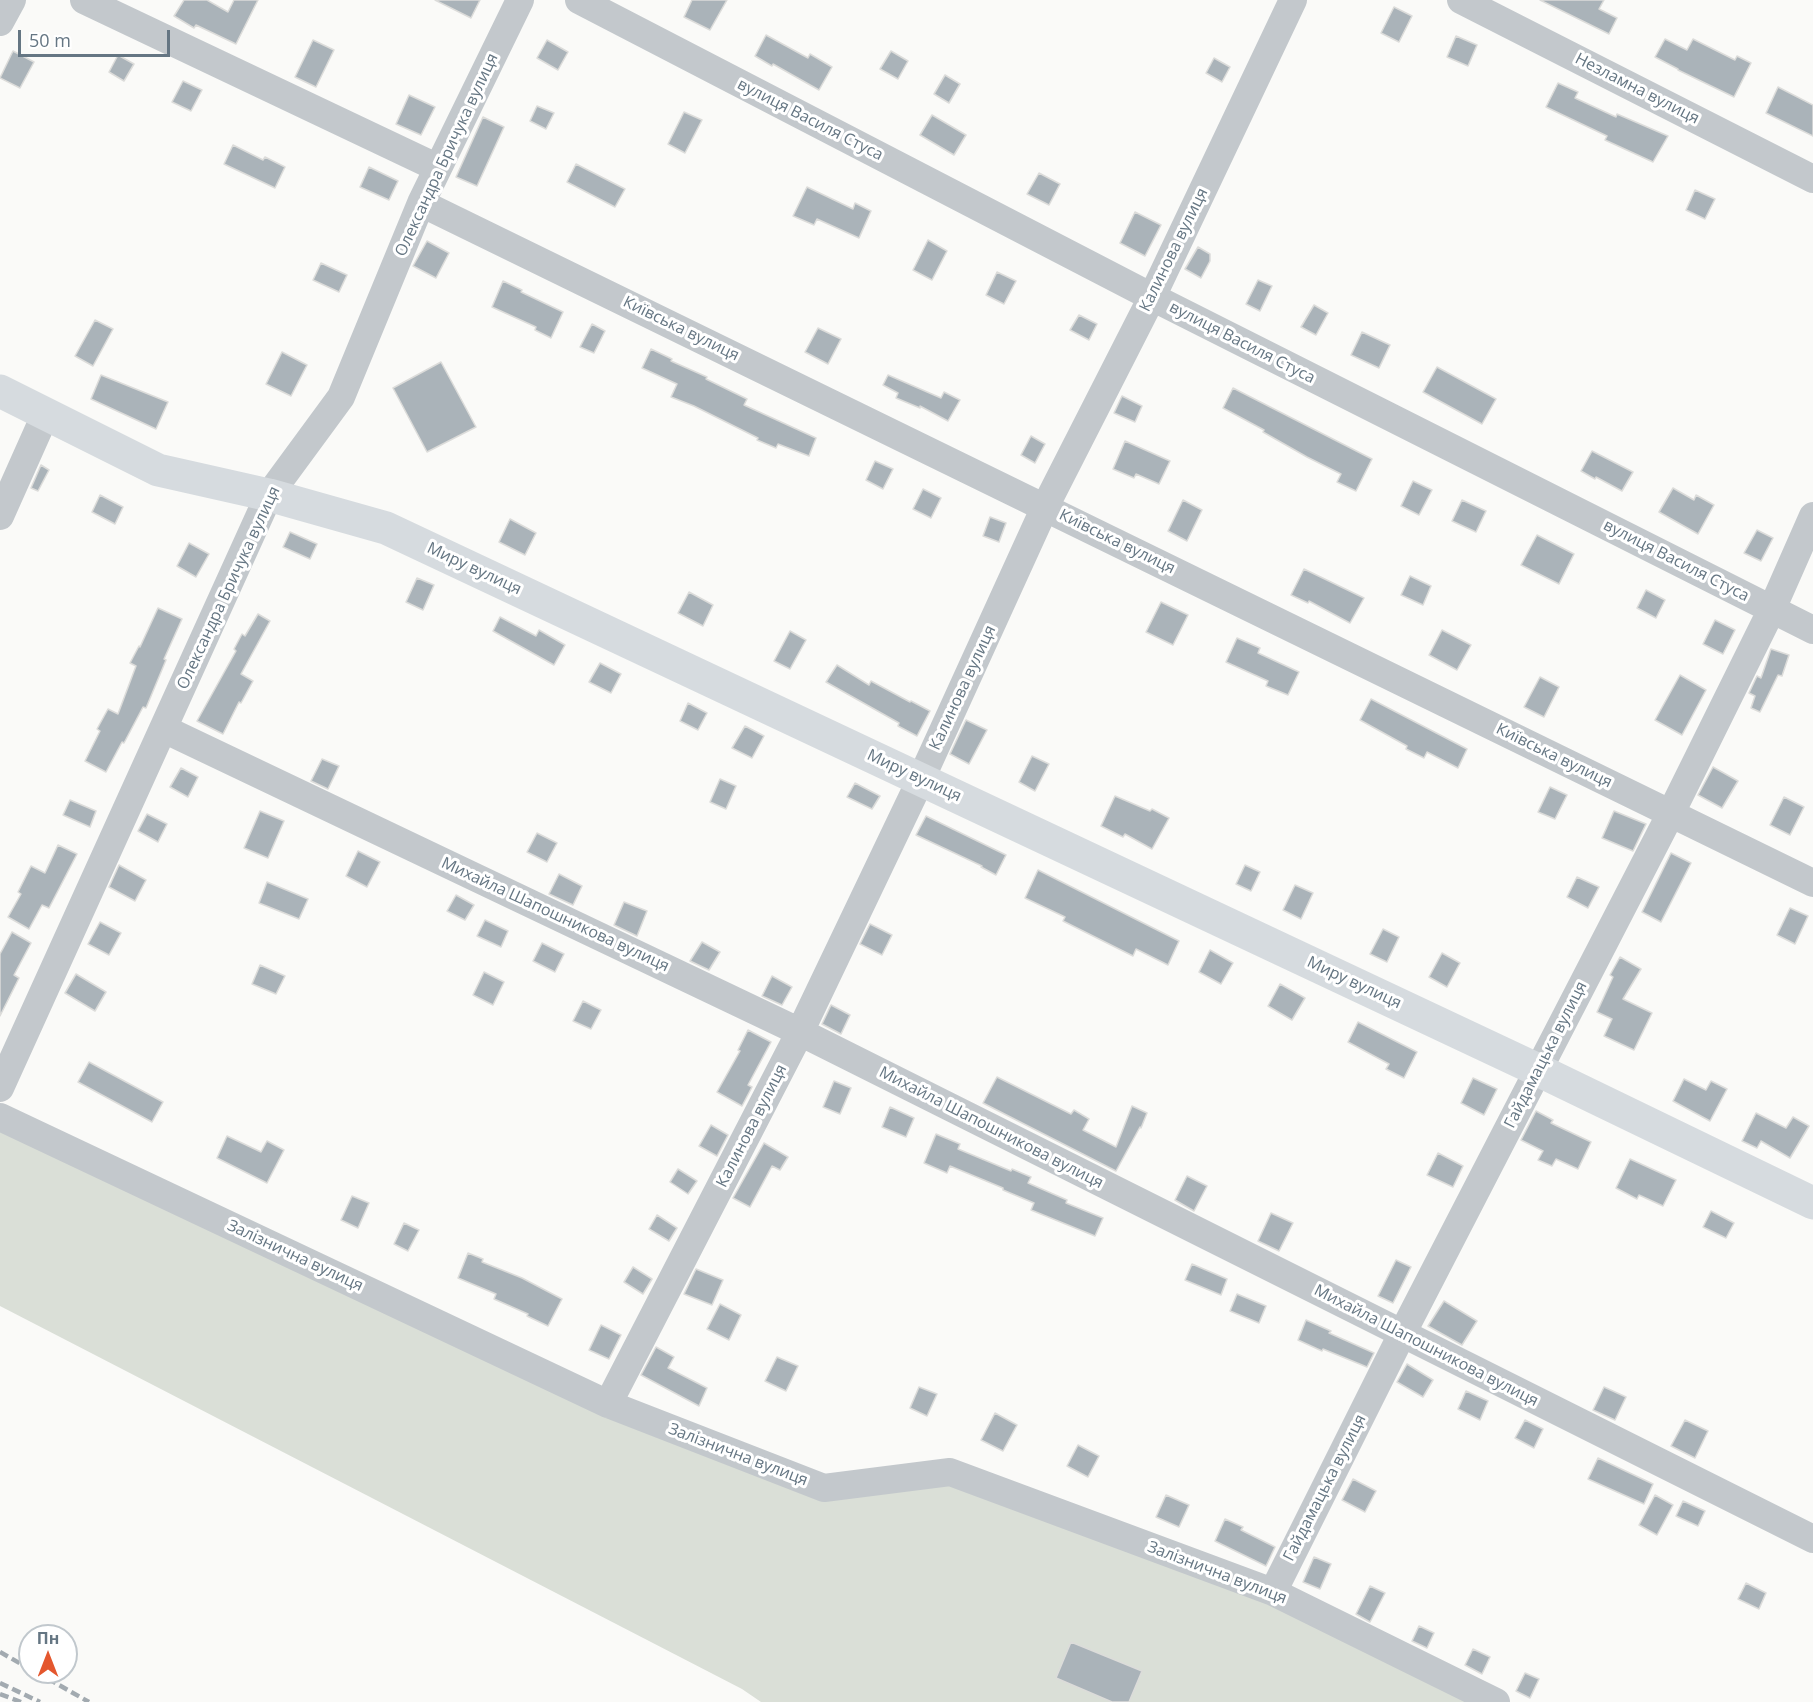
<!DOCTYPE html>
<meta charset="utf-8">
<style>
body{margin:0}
#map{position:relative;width:1813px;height:1702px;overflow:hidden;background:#fafaf8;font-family:"Open Sans",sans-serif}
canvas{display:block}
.north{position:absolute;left:18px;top:1624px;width:60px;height:60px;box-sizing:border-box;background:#fff;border:2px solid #c1c8cd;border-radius:50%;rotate:0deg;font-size:16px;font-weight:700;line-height:24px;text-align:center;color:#657683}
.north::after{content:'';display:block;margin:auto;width:21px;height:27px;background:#e4572e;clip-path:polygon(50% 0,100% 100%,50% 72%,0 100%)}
.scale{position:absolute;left:18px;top:30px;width:152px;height:27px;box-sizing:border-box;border:3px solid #657683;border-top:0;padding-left:8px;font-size:18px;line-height:21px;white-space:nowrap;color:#657683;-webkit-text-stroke:4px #fff;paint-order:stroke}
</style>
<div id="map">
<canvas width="1813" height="1702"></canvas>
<div class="north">Пн</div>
<div class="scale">50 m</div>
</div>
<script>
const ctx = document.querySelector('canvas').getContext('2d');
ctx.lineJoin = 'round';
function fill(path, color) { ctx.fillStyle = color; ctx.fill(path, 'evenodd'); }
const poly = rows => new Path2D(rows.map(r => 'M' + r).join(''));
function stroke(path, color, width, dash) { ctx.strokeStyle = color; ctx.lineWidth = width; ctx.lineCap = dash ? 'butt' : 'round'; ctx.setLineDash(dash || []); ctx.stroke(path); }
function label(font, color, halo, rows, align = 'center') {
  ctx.font = font + ' "Open Sans",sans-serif'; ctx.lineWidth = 6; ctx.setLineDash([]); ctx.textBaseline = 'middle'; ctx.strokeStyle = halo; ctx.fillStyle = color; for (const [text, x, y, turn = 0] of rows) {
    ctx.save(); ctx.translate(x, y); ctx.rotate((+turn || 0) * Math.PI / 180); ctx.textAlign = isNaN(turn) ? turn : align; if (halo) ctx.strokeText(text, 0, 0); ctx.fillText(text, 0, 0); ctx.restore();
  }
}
fill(poly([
 [0,1117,824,1488,950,1472,1273,1592,1496,1702,761,1702,742,1689,0,1306]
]), '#dadfd7');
const building = poly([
 [184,0,207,0,228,12,234,0,258,0,236,44,196,25,194,28,174,16,184,0],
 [435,0,480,0,471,18,435,0],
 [692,0,727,0,710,30,684,17,692,0],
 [1540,0,1604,0,1599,9,1617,18,1609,34,1540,0],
 [1394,7,1412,16,1399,42,1381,33,1394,7],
 [766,35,808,58,810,54,832,67,819,90,773,64,772,66,755,56,766,35],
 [1456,36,1477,45,1468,66,1447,57,1456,36],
 [1665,39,1687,50,1693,39,1735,60,1737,56,1751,63,1734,97,1678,70,1678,69,1655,57,1665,39],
 [313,40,334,50,316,87,295,77,313,40],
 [547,40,568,52,558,70,537,58,547,40],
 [13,51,34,62,20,88,0,78,13,51],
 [891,51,908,61,898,79,880,69,891,51],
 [118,55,134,64,124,81,109,72,118,55],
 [1214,58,1230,67,1222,82,1206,73,1214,58],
 [945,75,960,84,949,103,934,94,945,75],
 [183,81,202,90,191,111,172,102,183,81],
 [1558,83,1578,92,1575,98,1616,117,1617,114,1668,136,1653,162,1605,140,1607,136,1546,107,1558,83],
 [1778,87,1813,105,1813,136,1766,113,1778,87],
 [409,95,435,107,421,135,396,124,409,95],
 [537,106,554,113,546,129,530,121,537,106],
 [684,112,702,120,685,153,668,144,684,112],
 [932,115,966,135,954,155,920,135,932,115],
 [483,117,504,127,477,186,456,177,483,117],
 [233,145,263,160,265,157,285,167,275,188,224,164,233,145],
 [576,164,625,189,615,207,567,182,576,164],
 [369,167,398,181,389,200,360,187,369,167],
 [1039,173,1060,184,1049,205,1027,194,1039,173],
 [807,187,853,209,855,203,871,211,859,238,817,219,814,225,793,216,807,187],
 [1695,190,1715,199,1705,219,1686,210,1695,190],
 [1135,212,1161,225,1145,256,1120,243,1135,212],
 [928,240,947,251,932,280,913,270,928,240],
 [427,241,449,253,436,278,413,266,427,241],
 [1198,247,1210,254,1210,261,1201,278,1185,269,1198,247],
 [321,263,347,275,339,292,313,280,321,263],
 [997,272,1016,281,1004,304,986,295,997,272],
 [1258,280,1272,286,1260,311,1246,304,1258,280],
 [503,281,522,290,521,292,563,312,551,338,535,330,536,327,492,307,503,281],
 [1314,305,1328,313,1316,335,1301,327,1314,305],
 [1079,315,1097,324,1089,340,1070,330,1079,315],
 [95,320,113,329,93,366,75,356,95,320],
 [592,324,605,331,594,353,580,347,592,324],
 [818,328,841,339,828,364,805,352,818,328],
 [1362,332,1390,345,1379,368,1351,355,1362,332],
 [651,349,672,359,671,361,707,377,706,379,747,399,744,405,816,438,809,456,778,444,776,448,757,440,758,438,694,406,671,397,677,384,642,368,651,349],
 [282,352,307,365,291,396,266,384,282,352],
 [441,362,476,427,427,452,393,388,441,362],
 [1437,367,1496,399,1482,424,1423,392,1437,367],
 [101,375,168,402,156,429,91,399,101,375],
 [888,375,941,398,944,392,960,400,948,421,920,406,920,408,896,398,898,393,883,385,888,375],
 [1233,388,1372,459,1356,491,1337,482,1341,474,1307,457,1263,432,1264,430,1223,408,1233,388],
 [1122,396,1142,406,1135,422,1114,413,1122,396],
 [1031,436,1045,444,1035,463,1021,455,1031,436],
 [1125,441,1170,461,1159,484,1136,474,1134,478,1113,469,1125,441],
 [1592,451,1633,472,1622,491,1596,477,1595,479,1581,471,1592,451],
 [875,461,893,469,883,489,866,480,875,461],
 [41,465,49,470,38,491,31,488,41,465],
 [1413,481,1432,490,1419,515,1401,506,1413,481],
 [1673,488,1694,500,1696,495,1714,505,1698,534,1659,512,1673,488],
 [923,489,941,498,931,518,913,509,923,489],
 [100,495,123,507,115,524,92,512,100,495],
 [1183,500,1202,510,1187,541,1168,531,1183,500],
 [1462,500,1486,511,1476,532,1452,521,1462,500],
 [990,517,1006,523,999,542,983,536,990,517],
 [510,519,536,533,525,555,499,542,510,519],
 [1757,530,1773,538,1761,561,1744,553,1757,530],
 [290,532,317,544,310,559,283,547,290,532],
 [1537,535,1574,554,1559,584,1521,565,1537,535],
 [189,543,209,554,196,577,177,566,189,543],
 [1304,569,1364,598,1350,623,1309,601,1308,603,1291,595,1304,569],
 [1410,576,1431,586,1423,605,1401,595,1410,576],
 [417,578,434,585,423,610,406,602,417,578],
 [1646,590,1665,600,1656,618,1637,608,1646,590],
 [689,592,713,605,703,626,678,613,689,592],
 [1161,602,1188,615,1173,645,1146,632,1161,602],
 [158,608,182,619,164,659,166,660,146,708,143,707,124,743,122,742,106,772,85,761,100,731,97,729,108,709,118,714,136,666,130,663,139,646,140,647,158,608],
 [258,614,270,621,241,674,253,681,241,703,239,702,223,734,197,721,236,651,234,649,242,634,245,636,258,614],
 [500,617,536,636,539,630,565,645,554,665,493,631,500,617],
 [1715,620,1735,630,1723,654,1703,644,1715,620],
 [1442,630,1471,645,1457,670,1429,655,1442,630],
 [790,631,806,640,790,669,774,661,790,631],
 [1237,638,1260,648,1258,653,1299,672,1288,695,1266,686,1268,681,1226,662,1237,638],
 [1771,649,1789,655,1782,676,1778,675,1760,712,1751,708,1755,696,1749,693,1757,676,1761,678,1771,649],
 [600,663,621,674,611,693,589,682,600,663],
 [837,665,869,685,871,681,910,702,911,701,930,711,917,736,898,726,899,723,826,682,837,665],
 [1680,675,1706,690,1682,735,1655,720,1680,675],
 [1540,677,1559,687,1544,717,1524,707,1540,677],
 [1371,699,1467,749,1458,768,1427,752,1424,758,1406,749,1407,746,1360,720,1371,699],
 [688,703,707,713,698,730,680,721,688,703],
 [966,720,987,730,969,764,950,754,966,720],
 [745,726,764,736,752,758,732,748,745,726],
 [1032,756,1049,764,1035,791,1019,782,1032,756],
 [322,759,339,766,328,789,311,781,322,759],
 [1713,767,1738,781,1722,808,1698,795,1713,767],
 [181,768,198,777,188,797,170,787,181,768],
 [720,779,736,786,726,809,710,802,720,779],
 [855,783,880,796,872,809,847,797,855,783],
 [1550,787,1567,795,1555,819,1538,812,1550,787],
 [1115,796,1150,811,1152,809,1169,818,1152,849,1125,834,1123,837,1101,826,1115,796],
 [1784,797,1804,807,1790,835,1770,825,1784,797],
 [70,800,96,811,90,827,63,815,70,800],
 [260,811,284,821,268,858,244,848,260,811],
 [1614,811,1646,824,1633,851,1602,838,1614,811],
 [147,814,167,824,158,842,138,831,147,814],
 [926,816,1006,855,996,875,981,867,982,866,916,835,926,816],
 [537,833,557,843,547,862,527,852,537,833],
 [58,845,77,854,49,908,42,905,29,929,8,917,21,894,18,892,31,866,45,873,58,845],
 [358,851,380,862,367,887,346,876,358,851],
 [1671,853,1691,863,1661,922,1642,912,1671,853],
 [119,865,146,880,135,901,109,887,119,865],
 [1245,865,1260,872,1251,891,1236,884,1245,865],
 [1038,870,1179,941,1168,965,1136,949,1133,956,1063,921,1065,917,1025,898,1038,870],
 [559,874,582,886,573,905,549,894,559,874],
 [1577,877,1599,887,1588,908,1567,897,1577,877],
 [267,882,308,899,299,919,259,903,267,882],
 [1295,885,1313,893,1301,919,1283,910,1295,885],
 [456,895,474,905,465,920,447,911,456,895],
 [624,902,647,911,637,936,614,925,624,902],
 [1790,908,1808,916,1795,944,1777,935,1790,908],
 [485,920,508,931,501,947,477,936,485,920],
 [100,922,121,933,109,955,88,944,100,922],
 [870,924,892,935,882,955,860,944,870,924],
 [1383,929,1399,937,1387,962,1370,954,1383,929],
 [12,932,31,943,14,975,19,978,0,1016,0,954,12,932],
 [702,942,720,952,709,970,690,961,702,942],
 [542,943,564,954,555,972,533,961,542,943],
 [1210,950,1233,963,1221,984,1199,972,1210,950],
 [1442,953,1460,963,1447,987,1429,977,1442,953],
 [1620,957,1641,969,1623,999,1652,1013,1634,1050,1604,1036,1612,1019,1597,1012,1613,977,1610,975,1620,957],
 [260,965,285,976,276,994,252,984,260,965],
 [484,972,504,982,493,1005,473,995,484,972],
 [76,974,106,992,95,1011,65,993,76,974],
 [772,976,792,987,782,1005,762,996,772,976],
 [1280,984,1305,998,1292,1020,1268,1006,1280,984],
 [583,1001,601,1010,591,1029,573,1021,583,1001],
 [831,1005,850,1015,841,1034,822,1024,831,1005],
 [1358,1022,1417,1052,1404,1078,1386,1069,1389,1064,1348,1042,1358,1022],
 [748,1030,771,1042,748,1085,752,1087,742,1106,717,1092,740,1051,738,1050,748,1030],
 [89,1062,163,1102,152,1122,78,1082,89,1062],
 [997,1077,1071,1114,1074,1110,1089,1119,1083,1130,1116,1147,1132,1106,1147,1113,1141,1128,1140,1127,1116,1171,983,1103,997,1077],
 [1473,1078,1497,1089,1484,1115,1461,1103,1473,1078],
 [1684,1079,1706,1090,1711,1081,1727,1089,1710,1121,1673,1101,1684,1079],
 [834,1081,851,1088,840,1114,823,1107,834,1081],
 [890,1107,914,1118,906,1137,882,1127,890,1107],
 [1536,1111,1553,1120,1551,1123,1591,1142,1578,1169,1556,1159,1552,1166,1538,1160,1543,1151,1521,1140,1536,1111],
 [1756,1113,1786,1128,1793,1117,1809,1126,1790,1158,1761,1141,1757,1148,1742,1141,1756,1113],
 [711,1125,728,1135,717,1156,699,1146,711,1125],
 [936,1134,960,1144,958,1149,1011,1171,1012,1169,1031,1177,1028,1183,1067,1200,1066,1203,1103,1218,1095,1236,1031,1210,1034,1203,1003,1190,1003,1188,950,1166,947,1173,924,1163,936,1134],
 [227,1136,261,1152,267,1141,284,1150,267,1183,217,1158,227,1136],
 [764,1143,788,1157,780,1170,772,1166,750,1207,733,1198,764,1143],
 [1438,1153,1463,1166,1453,1187,1427,1175,1438,1153],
 [1630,1159,1676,1180,1663,1206,1639,1195,1637,1199,1616,1188,1630,1159],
 [678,1169,697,1181,688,1194,670,1182,678,1169],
 [1187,1176,1207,1186,1194,1211,1175,1200,1187,1176],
 [352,1196,369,1203,358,1228,341,1220,352,1196],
 [1711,1211,1734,1223,1726,1238,1703,1227,1711,1211],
 [1271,1213,1293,1223,1279,1251,1258,1241,1271,1213],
 [657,1215,677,1228,669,1241,649,1229,657,1215],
 [404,1223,419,1230,408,1251,394,1244,404,1223],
 [468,1253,483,1259,482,1262,522,1278,562,1299,548,1326,527,1316,528,1314,494,1299,496,1294,458,1278,468,1253],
 [1396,1260,1411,1267,1393,1303,1378,1296,1396,1260],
 [1192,1264,1227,1279,1221,1295,1185,1280,1192,1264],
 [633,1267,652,1279,643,1294,624,1282,633,1267],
 [696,1269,723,1280,712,1305,684,1294,696,1269],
 [1237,1294,1266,1306,1259,1323,1230,1311,1237,1294],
 [1444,1301,1477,1321,1462,1345,1428,1326,1444,1301],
 [720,1304,741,1315,729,1340,707,1329,720,1304],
 [1306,1320,1331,1331,1329,1333,1374,1353,1367,1367,1323,1349,1322,1351,1298,1340,1306,1320],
 [601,1325,621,1335,609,1359,589,1350,601,1325],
 [656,1347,674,1357,668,1368,707,1388,699,1406,641,1375,656,1347],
 [777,1357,798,1366,786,1391,765,1381,777,1357],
 [1407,1364,1433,1380,1423,1397,1397,1382,1407,1364],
 [919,1387,937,1394,927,1416,910,1408,919,1387],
 [1604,1387,1626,1397,1615,1420,1593,1410,1604,1387],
 [1466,1391,1488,1401,1480,1420,1458,1409,1466,1391],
 [995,1413,1017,1425,1003,1451,981,1440,995,1413],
 [1525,1420,1543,1429,1534,1448,1515,1438,1525,1420],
 [1685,1420,1708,1431,1695,1458,1671,1446,1685,1420],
 [1078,1445,1099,1456,1088,1477,1067,1466,1078,1445],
 [1598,1458,1653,1484,1644,1504,1588,1479,1598,1458],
 [1353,1479,1376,1491,1365,1512,1342,1500,1353,1479],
 [1166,1495,1189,1505,1179,1527,1156,1517,1166,1495],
 [1655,1495,1673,1505,1657,1535,1639,1525,1655,1495],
 [1683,1501,1705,1511,1698,1526,1676,1516,1683,1501],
 [1225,1519,1243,1527,1241,1530,1275,1547,1266,1566,1215,1541,1225,1519],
 [1314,1557,1331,1564,1320,1589,1303,1582,1314,1557],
 [1746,1583,1766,1593,1759,1609,1738,1599,1746,1583],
 [1370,1586,1385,1593,1370,1622,1356,1614,1370,1586],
 [1419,1626,1434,1633,1427,1648,1412,1641,1419,1626],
 [1071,1642,1142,1671,1129,1702,1112,1702,1056,1678,1071,1642],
 [1473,1649,1490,1657,1482,1674,1465,1665,1473,1649],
 [1525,1673,1539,1679,1530,1698,1516,1691,1525,1673]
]);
fill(building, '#aab3b9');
stroke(building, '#dcdcda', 1.5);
stroke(poly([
 [84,0,438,168],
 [579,0,1152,297,1813,630],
 [1461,0,1813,179],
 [0,22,12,0],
 [421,203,1813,883],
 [0,516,46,413],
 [164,729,800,1032,1813,1539],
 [0,1088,269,495,341,397,421,203,520,0],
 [0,1117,608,1404,824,1488,950,1472,1273,1592,1496,1702],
 [608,1404,800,1032,921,779,1045,507,1152,297,1293,0],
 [1273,1592,1402,1334,1671,813,1772,609,1813,516]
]), '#c3c8cc', 28);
stroke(poly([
 [0,391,158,470,269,495,386,528,1538,1070,1813,1203]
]), '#d6dbdf', 33);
stroke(poly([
 [0,1652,30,1669],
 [36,1672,89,1702],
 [0,1683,40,1702],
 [0,1694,21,1702]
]), '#a2aab0', 4.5, [9, 4.5]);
label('16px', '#657683', '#fff', [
 ["Незламна вулиця",1637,89,27],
 ["вулиця Василя Стуса",810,120,27],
 ["Олександра Бричука вулиця",447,155,-65],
 ["Калинова вулиця",1174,250,-64],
 ["Київська вулиця",681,329,26],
 ["вулиця Василя Стуса",1242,343,27],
 ["Київська вулиця",1117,542,26],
 ["вулиця Василя Стуса",1676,561,27],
 ["Миру вулиця",474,569,25],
 ["Олександра Бричука вулиця",229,588,-65],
 ["Калинова вулиця",963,688,-65],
 ["Київська вулиця",1554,756,26],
 ["Миру вулиця",914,776,25],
 ["Михайла Шапошникова вулиця",555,915,25],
 ["Миру вулиця",1354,983,25],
 ["Гайдамацька вулиця",1546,1055,-63],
 ["Калинова вулиця",752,1126,-63],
 ["Михайла Шапошникова вулиця",991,1128,27],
 ["Залізнична вулиця",295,1256,25],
 ["Михайла Шапошникова вулиця",1426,1346,27],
 ["Залізнична вулиця",738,1455,21],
 ["Гайдамацька вулиця",1325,1488,-63],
 ["Залізнична вулиця",1217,1573,21]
]);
</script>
